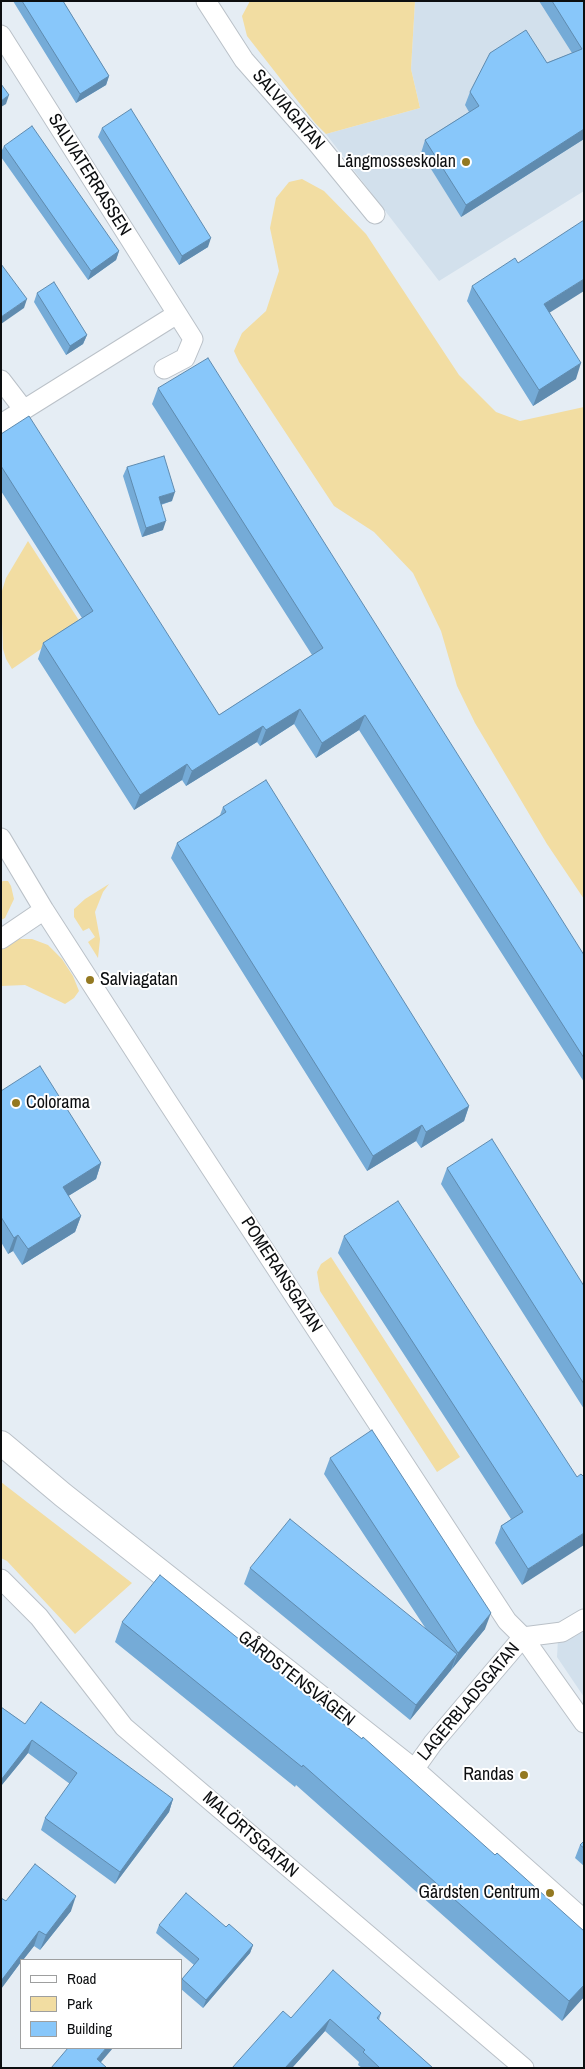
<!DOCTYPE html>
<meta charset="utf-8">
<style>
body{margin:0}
#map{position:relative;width:585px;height:2069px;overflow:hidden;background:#e5edf4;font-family:"Archivo Narrow",sans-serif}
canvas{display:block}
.frame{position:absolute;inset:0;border:2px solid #0c0e10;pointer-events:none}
.legend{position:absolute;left:20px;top:1959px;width:162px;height:90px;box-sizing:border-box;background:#fff;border:1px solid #9e9f9f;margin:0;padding:6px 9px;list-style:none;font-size:15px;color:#0c0e10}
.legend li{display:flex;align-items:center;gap:10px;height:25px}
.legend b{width:25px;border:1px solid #9e9f9f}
</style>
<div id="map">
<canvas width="585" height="2069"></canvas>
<div class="frame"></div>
<ul class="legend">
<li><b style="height:6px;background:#fff"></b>Road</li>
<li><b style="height:14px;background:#f2dda2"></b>Park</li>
<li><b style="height:14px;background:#88c7fa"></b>Building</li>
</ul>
</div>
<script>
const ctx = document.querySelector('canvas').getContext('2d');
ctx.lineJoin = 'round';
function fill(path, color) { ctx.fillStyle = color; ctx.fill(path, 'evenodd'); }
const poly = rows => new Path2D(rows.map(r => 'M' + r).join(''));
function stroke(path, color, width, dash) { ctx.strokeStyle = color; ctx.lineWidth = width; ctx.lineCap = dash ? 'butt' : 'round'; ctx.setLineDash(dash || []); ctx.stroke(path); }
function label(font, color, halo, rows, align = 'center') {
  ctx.font = font + ' "Archivo Narrow",sans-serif'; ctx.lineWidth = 4; ctx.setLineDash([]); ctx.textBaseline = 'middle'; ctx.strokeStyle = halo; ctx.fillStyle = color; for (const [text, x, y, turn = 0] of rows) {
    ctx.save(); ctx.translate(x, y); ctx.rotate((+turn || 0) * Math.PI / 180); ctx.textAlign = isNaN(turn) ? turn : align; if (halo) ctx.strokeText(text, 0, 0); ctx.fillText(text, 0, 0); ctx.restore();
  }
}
fill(poly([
 [415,1,584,1,584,191,439,281,326,134,420,108,411,69],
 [584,1622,584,1697,557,1657,558,1639]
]), '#d2e0ec');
fill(poly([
 [250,1,415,1,411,69,420,108,326,134,315,123,247,36,242,16],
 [302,179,324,191,366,234,459,375,496,412,520,421,584,407,584,899,547,844,475,723,457,686,441,631,413,573,374,532,334,506,239,362,234,351,242,333,266,311,279,271,270,228,276,198,289,182],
 [28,541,80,622,12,669,6,659,3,649,1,594,6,578],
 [3,881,8,881,11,886,14,899,5,918,1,920,1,882],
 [109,884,103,892,95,912,100,939,98,958,88,942,95,937,89,928,83,931,74,917,74,909,85,899],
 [16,939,32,939,48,945,62,959,73,976,79,991,74,998,65,1004,25,985,1,986,1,948],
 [331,1257,460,1457,437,1472,320,1291,317,1272,321,1264],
 [1,1482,132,1583,75,1634,7,1561,1,1558]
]), '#f2dda2');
const minor = poly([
 [206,1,244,60,317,143,375,214],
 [1,35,193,339,185,358,164,369],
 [1,380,24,410],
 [1,424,177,314],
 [1,838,44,910,165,1098,507,1621,523,1637,584,1723],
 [1,939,44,910],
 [1,1579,39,1617,124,1727,524,2068],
 [413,1771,433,1743,523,1637,562,1632,584,1619]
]);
const tertiary = poly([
 [1,1443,63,1495,413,1771,584,1923]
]);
stroke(minor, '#bac1c8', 21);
stroke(tertiary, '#bac1c8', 26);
stroke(minor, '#fff', 19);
stroke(tertiary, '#fff', 24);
fill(poly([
 [13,1,63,1,109,76,106,85,76,103],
 [539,1,584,1,584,139,461,217,421,153,425,140,469,112,465,105,470,92,572,53],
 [102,128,208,247,179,265,98,137],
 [4,146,119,251,116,260,88,280,1,157,1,152],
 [472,286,550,313,576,379,533,406,467,301],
 [37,293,87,335,83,344,66,355,34,302],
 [158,388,584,955,584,1082,359,730,316,758,294,724,260,746,257,742,186,786,182,780,134,810,38,659,43,643,82,618,1,491,1,434,219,715,312,655,152,404],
 [127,467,172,501,161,505,163,530,142,537,123,476],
 [223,807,469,1106,464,1121,421,1148,416,1141,367,1171,171,858,177,843,220,815],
 [1,1091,101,1163,96,1179,68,1196,81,1216,75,1232,22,1265,13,1251,8,1254,1,1242],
 [447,1168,584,1286,584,1409,441,1184],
 [344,1236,577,1477,522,1585,495,1543,501,1526,511,1519,338,1253],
 [330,1458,485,1629,410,1720,244,1584,250,1568,426,1629,324,1474],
 [122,1622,495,1855,584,1931,584,1997,562,2021,296,1785,295,1787,115,1642],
 [1,1707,25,1724,173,1799,169,1812,115,1884,41,1830,45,1818,70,1784,28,1753,1,1786],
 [584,1841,584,1866,575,1858,580,1845],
 [1,1898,6,1901,71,1911,40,1950,34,1946,23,1960,21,1960,21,1962,1,1989],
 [159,1925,226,1927,253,1945,250,1953,203,2008,181,1989,182,1979,194,1965,156,1933],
 [381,2013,379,2020,433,2068,362,2068,358,2065,359,2062,325,2031,292,2068,232,2068,291,2018]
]), '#75abd7');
fill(poly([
 [109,76,106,85,76,103,80,94],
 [9,95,6,104,1,107,1,101],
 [584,129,584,139,461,217,466,205],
 [211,238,208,247,179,265,182,256],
 [119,251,116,260,88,280,91,271],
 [584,279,584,291,538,320,544,304],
 [27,299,24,308,1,324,1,317],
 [87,335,83,344,66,355,70,346],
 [581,363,576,379,533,406,539,390],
 [175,492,172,501,155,506,159,497],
 [166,521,163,530,142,537,146,528],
 [300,709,294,724,260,746,266,730],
 [365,715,359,730,316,758,322,743],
 [263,726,257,742,186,786,192,771],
 [187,764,182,780,134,810,140,795],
 [469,1106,464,1121,421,1148,426,1132],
 [422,1125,416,1141,367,1171,373,1156],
 [101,1163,96,1179,57,1203,63,1187],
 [81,1216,75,1232,22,1265,28,1249],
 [18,1235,13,1251,8,1254,14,1238],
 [584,1533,584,1545,522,1585,528,1569],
 [491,1613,485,1629,452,1669,458,1653],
 [457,1654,451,1670,410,1720,416,1705],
 [32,1740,28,1753,1,1786,1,1780],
 [173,1799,169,1812,115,1884,120,1872],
 [76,1896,71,1911,40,1950,46,1935],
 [39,1931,34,1946,23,1960,21,1960,21,1962,1,1989,1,1981],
 [253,1945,250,1953,203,2008,206,2000],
 [584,1985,584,1997,562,2021,569,2001],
 [330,2019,325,2031,292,2068,285,2068],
 [106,2048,113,2048,96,2068,97,2059]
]), '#5f8baf');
const building = poly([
 [22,1,63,1,109,76,80,94,22,1],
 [552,1,584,1,584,129,466,205,425,140,479,106,470,92,490,53,526,30,547,63,582,49,552,1],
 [1,84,9,95,1,101,1,84],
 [131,109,211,238,182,256,102,128,131,109],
 [32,126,119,251,91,271,4,146,32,126],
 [584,220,584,279,544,304,581,363,539,390,472,286,515,258,518,263,584,220],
 [1,264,27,299,1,317,1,264],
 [54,282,87,335,70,346,37,293,54,282],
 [208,358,584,955,584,1058,365,715,322,743,300,709,266,730,263,726,192,771,187,764,140,795,43,643,93,611,1,466,1,434,29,416,219,715,323,648,158,388,208,358],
 [164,456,175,492,159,497,166,521,146,528,127,467,164,456],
 [266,780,469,1106,426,1132,422,1125,373,1156,177,843,226,812,223,807,266,780],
 [40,1066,101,1163,63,1187,81,1216,28,1249,18,1235,14,1238,1,1217,1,1091,40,1066],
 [492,1139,584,1286,584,1384,447,1168,492,1139],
 [398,1201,577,1477,581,1474,584,1477,584,1533,528,1569,501,1526,523,1512,344,1236,398,1201],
 [372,1430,491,1613,458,1653,330,1458,372,1430],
 [290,1519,457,1654,416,1705,250,1568,290,1519],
 [160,1575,362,1739,363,1737,495,1855,497,1853,584,1931,584,1985,569,2001,303,1765,302,1767,122,1622,160,1575],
 [41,1702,173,1799,120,1872,45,1818,77,1773,32,1740,1,1780,1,1707,25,1724,41,1702],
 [584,1841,584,1848,580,1845,584,1841],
 [35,1864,76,1896,46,1935,39,1931,1,1981,1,1898,6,1901,35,1864],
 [186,1893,226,1927,229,1924,253,1945,206,2000,182,1979,199,1959,159,1925,186,1893],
 [333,1970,381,2013,377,2018,433,2068,380,2068,363,2052,365,2050,330,2019,285,2068,232,2068,283,2011,291,2018,333,1970],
 [68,2048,106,2048,97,2059,107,2068,51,2068,68,2048]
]);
fill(building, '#88c7fa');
stroke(building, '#5f8baf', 1);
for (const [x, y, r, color] of [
 [466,162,5,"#947921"],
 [90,980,5,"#947921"],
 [16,1103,5,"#947921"],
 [524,1775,5,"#947921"],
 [550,1893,5,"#947921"]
]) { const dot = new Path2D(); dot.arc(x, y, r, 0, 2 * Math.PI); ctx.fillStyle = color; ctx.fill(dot); stroke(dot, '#fff', 2); }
label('18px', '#0c0e10', '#fff', [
 ["SALVIAGATAN",288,110,49],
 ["SALVIATERRASSEN",89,175,58],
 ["POMERANSGATAN",281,1275,57],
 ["GÅRDSTENSVÄGEN",296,1679,38],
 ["LAGERBLADSGATAN",469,1702,-50],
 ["MALÖRTSGATAN",250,1835,41]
]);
label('18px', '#0c0e10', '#fff', [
 ["Långmosseskolan",456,162],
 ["Salviagatan",100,980,"left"],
 ["Colorama",26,1103,"left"],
 ["Randas",514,1775],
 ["Gårdsten Centrum",540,1893]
], 'right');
</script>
